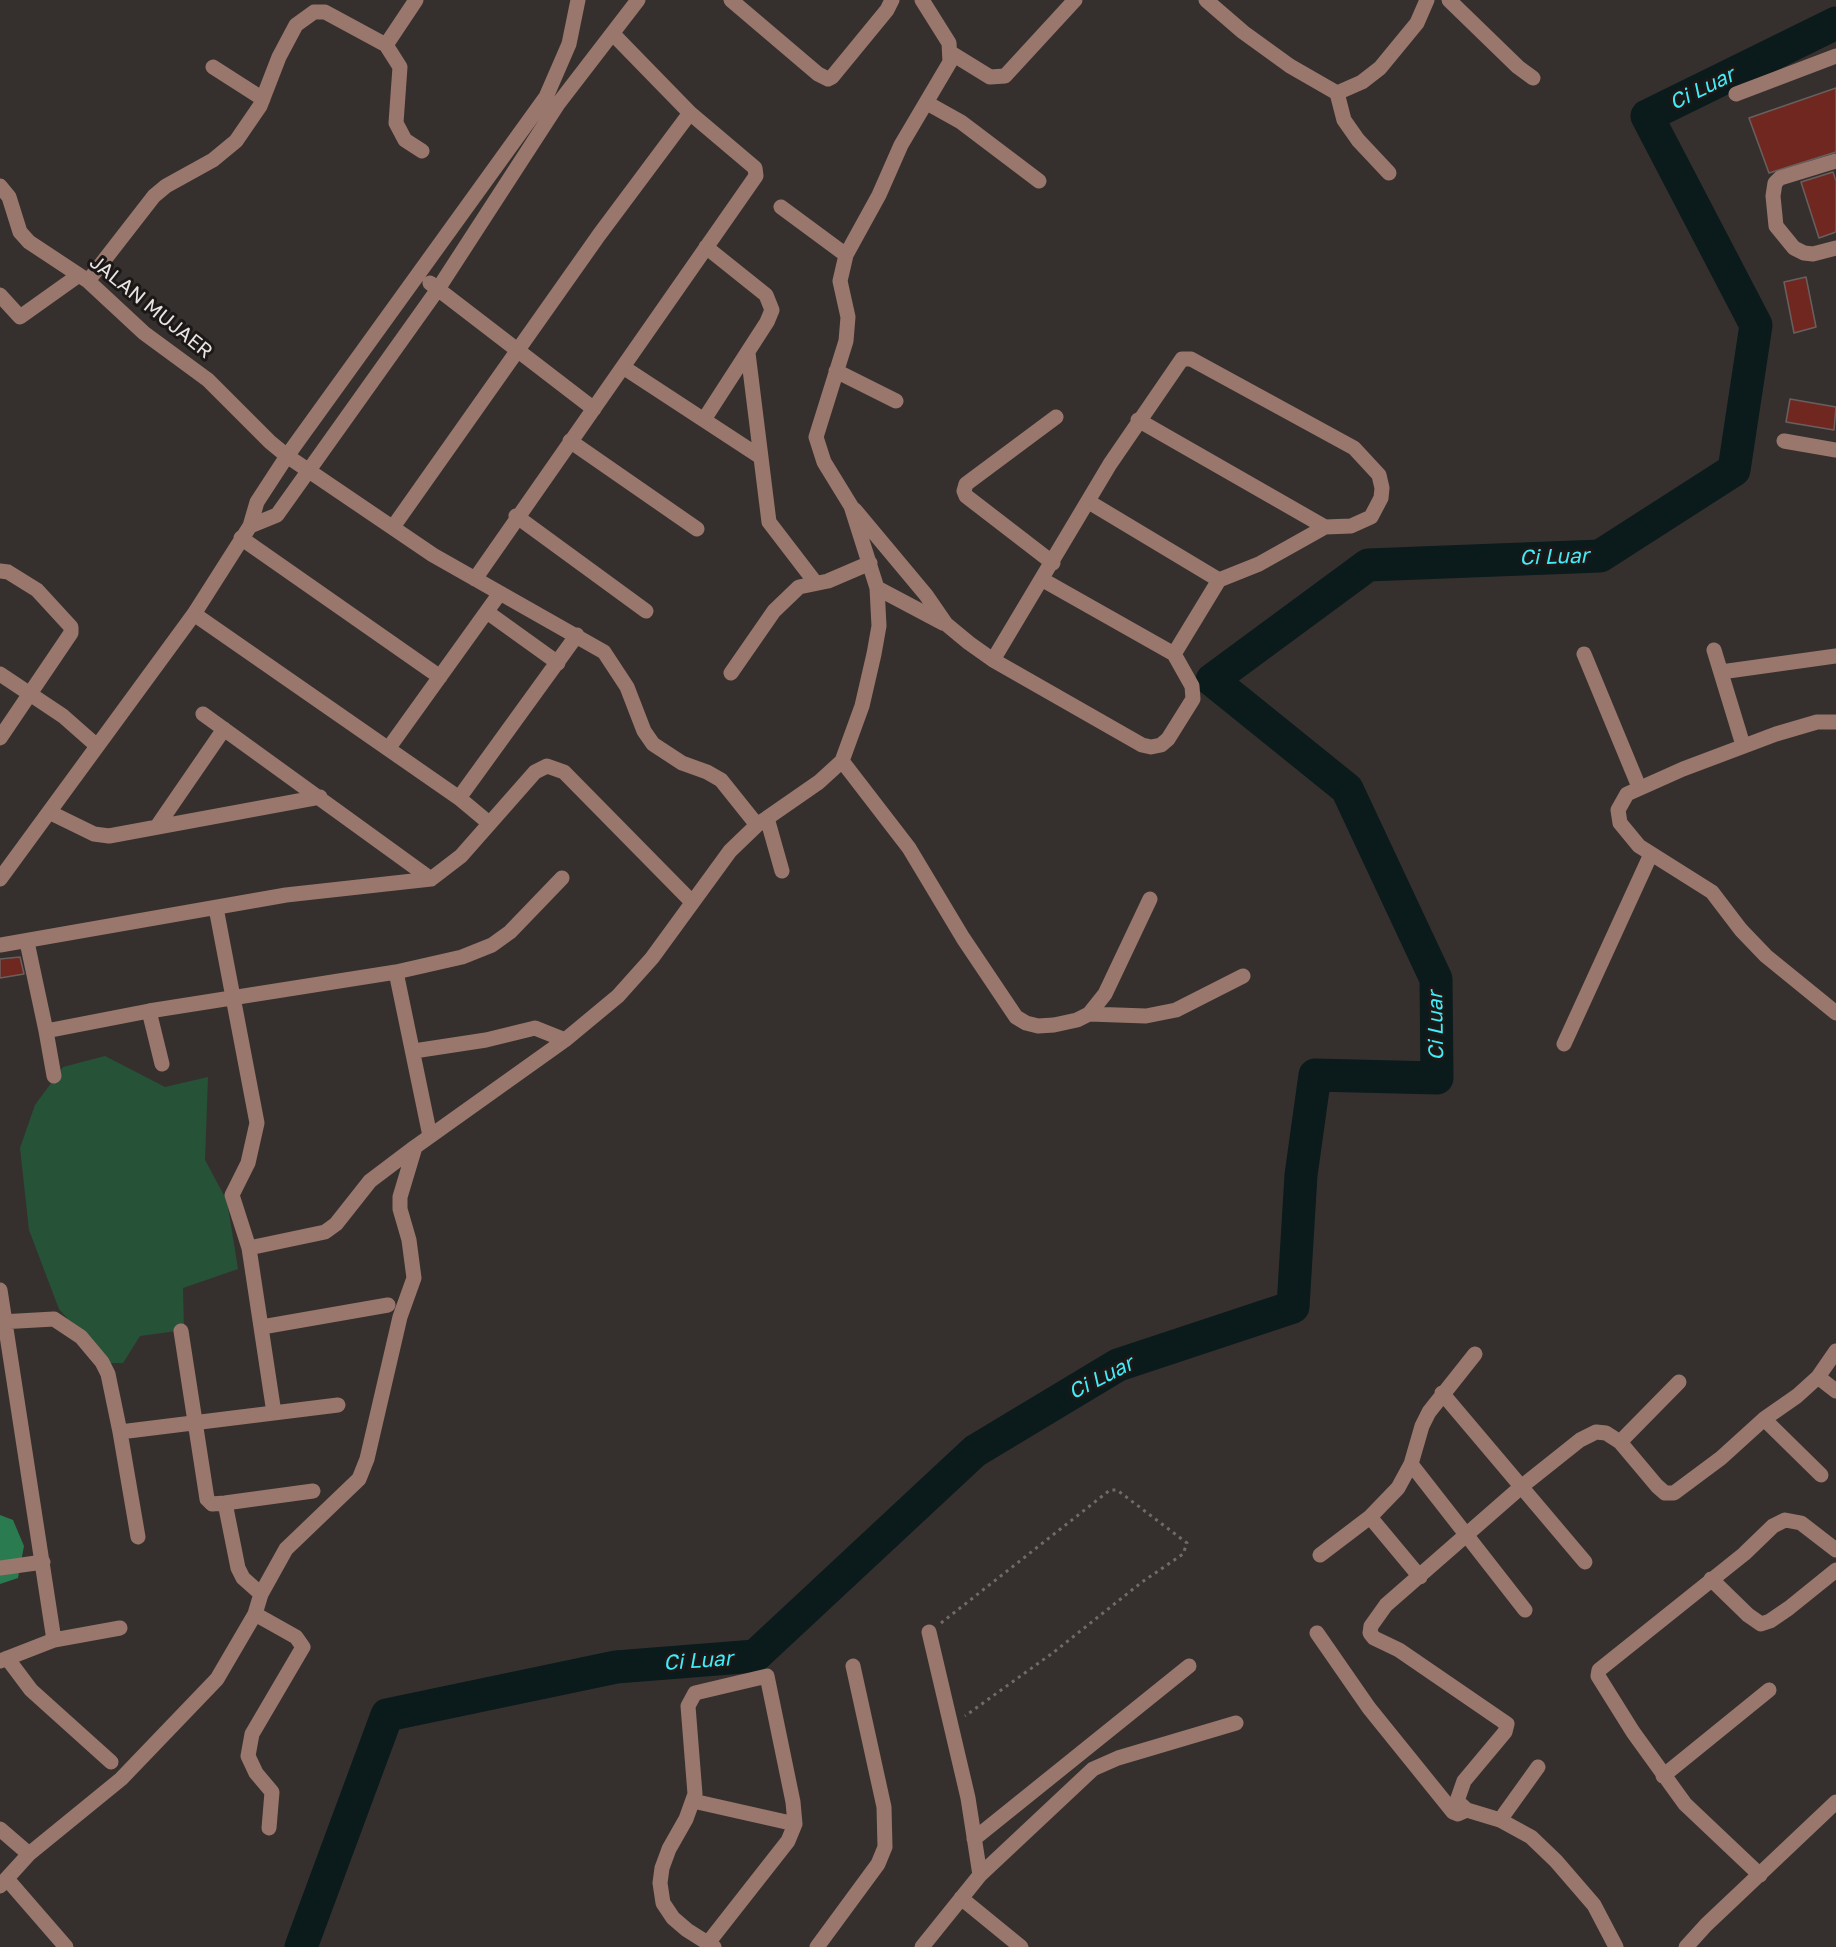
<!DOCTYPE html>
<style>
body{margin:0}
canvas{display:block;background:#35302d}
</style>
<canvas width="1836" height="1947"></canvas>
<script>
const ctx = document.querySelector('canvas').getContext('2d');
ctx.lineJoin = 'round';
function fill(path, color) { ctx.fillStyle = color; ctx.fill(path, 'evenodd'); }
const poly = rows => new Path2D(rows.map(r => 'M' + r).join(''));
function stroke(path, color, width, dash) { ctx.strokeStyle = color; ctx.lineWidth = width; ctx.lineCap = dash ? 'butt' : 'round'; ctx.setLineDash(dash || []); ctx.stroke(path); }
function label(font, color, halo, rows, align = 'center') {
  ctx.font = font + ' "Golos Text",sans-serif'; ctx.lineWidth = 6; ctx.setLineDash([]); ctx.textBaseline = 'middle'; ctx.strokeStyle = halo; ctx.fillStyle = color; for (const [text, x, y, turn = 0] of rows) {
    ctx.save(); ctx.translate(x, y); ctx.rotate((+turn || 0) * Math.PI / 180); ctx.textAlign = isNaN(turn) ? turn : align; if (halo) ctx.strokeText(text, 0, 0); ctx.fillText(text, 0, 0); ctx.restore();
  }
}
fill(poly([
 [105,1056,165,1087,208,1077,205,1160,227,1201,238,1269,183,1288,184,1330,140,1336,123,1363,107,1363,59,1309,29,1230,20,1148,35,1105,63,1067]
]), '#265238');
fill(poly([
 [0,1515,13,1520,24,1546,18,1578,0,1584]
]), '#2a7b4f');
stroke(poly([
 [301,1947,387,1715,616,1667,755,1656,975,1451,1118,1365,1293,1307,1301,1175,1315,1075,1437,1078,1436,979,1347,789,1212,680,1368,565,1600,556,1734,470,1756,325,1647,116,1836,23]
]), '#0b1a1b', 33);
const building = poly([
 [1836,88,1836,152,1769,173,1749,118,1836,88],
 [1833,172,1836,181,1836,232,1819,238,1801,182,1833,172],
 [1806,277,1816,327,1794,333,1784,282,1806,277],
 [1790,399,1836,407,1834,430,1786,422,1790,399],
 [20,957,24,974,0,978,0,959,20,957]
]);
fill(building, '#70271f');
stroke(building, '#68605f', 1.5);
stroke(poly([
 [941,1623,1110,1490,1117,1490,1187,1543,1183,1554,1142,1582,1054,1652,965,1716]
]), '#706b68', 3, [3, 4.5]);
stroke(poly([
 [731,0,818,74,828,79,832,77,887,10,892,0],
 [1206,0,1243,32,1290,66,1337,93,1344,120,1358,140,1389,173],
 [1449,0,1518,67,1533,78],
 [386,45,416,0],
 [951,53,990,77,1005,76,1075,0],
 [213,67,263,99],
 [1337,93,1362,82,1380,68,1417,23,1427,0],
 [1736,94,1836,56],
 [927,103,961,122,1039,181],
 [1836,161,1780,178,1775,183,1773,196,1776,226,1794,248,1804,253,1813,254,1836,248],
 [0,186,9,197,20,232,29,242,88,281,144,333,208,380,270,442,287,456,433,555,604,652,627,687,644,731,653,744,682,763,707,772,721,780,757,825],
 [781,207,846,255],
 [88,281,154,196,166,186,213,160,236,141,260,106,279,57,296,25,314,12,325,12,386,45,400,67,396,123,405,140,422,151],
 [430,283,594,409],
 [0,295,20,317,79,275],
 [748,353,769,522,815,582],
 [623,367,759,456],
 [836,371,896,401],
 [705,418,767,322,772,310,766,295,706,247],
 [1138,420,1325,527],
 [570,441,697,529],
 [1784,441,1836,450],
 [1089,502,1219,580],
 [855,510,926,595,946,624,969,643,993,660,1142,745,1151,747,1161,745,1168,739,1193,699,1192,686,1174,654,1219,580,1259,564,1325,527,1351,526,1371,517,1381,498,1382,488,1379,475,1354,448,1191,359,1182,359,1110,464,993,660],
 [516,516,646,611],
 [250,526,277,515,438,289,558,104,638,0],
 [393,527,599,235,690,113],
 [241,538,440,677],
 [1053,563,966,496,964,491,966,484,1056,417],
 [0,571,8,572,37,590,71,627,71,633,0,738],
 [475,579,756,176,755,168,690,113,613,34],
 [1043,580,1174,654],
 [877,588,943,623],
 [487,612,558,663],
 [194,614,459,798,489,823],
 [1714,650,1743,745],
 [1584,654,1639,787],
 [1721,672,1836,656],
 [731,673,774,611,799,587,828,581,870,563],
 [0,674,63,716,97,746],
 [203,714,431,879],
 [1836,722,1817,722,1776,734,1683,769,1627,794,1618,810,1620,823,1639,846,1712,892,1741,930,1766,956,1836,1013],
 [388,749,500,593],
 [842,761,909,848,963,938,1016,1017,1026,1023,1038,1026,1054,1025,1077,1020,1089,1014,1105,994,1150,899],
 [459,798,577,635],
 [49,812,94,834,109,836,320,797],
 [767,818,782,871],
 [158,825,224,729],
 [0,879,194,614,250,526,257,502,287,456,546,97,569,44,578,0],
 [216,908,257,1123,248,1163,232,1195,249,1248,274,1413],
 [27,942,46,1031,149,1011,396,972,462,957,492,945,510,932,562,878],
 [0,945,286,895,431,879,461,856,535,772,547,766,564,772,692,902],
 [396,972,430,1136],
 [149,1011,162,1064],
 [1089,1014,1146,1016,1176,1010,1243,976],
 [46,1031,54,1076],
 [1564,1044,1651,854],
 [414,1051,486,1040,535,1028,565,1040],
 [249,1248,325,1232,336,1224,370,1181,415,1147],
 [0,1290,54,1640],
 [0,1322,54,1319,81,1337,102,1362,108,1374,120,1432,138,1537],
 [262,1327,388,1305],
 [181,1331,207,1499,212,1504,225,1503,313,1491],
 [1818,1377,1836,1391],
 [1442,1393,1585,1562],
 [1764,1419,1821,1475],
 [120,1432,338,1405],
 [1620,1442,1679,1382],
 [1411,1464,1525,1610],
 [225,1503,238,1568,243,1578,261,1594],
 [1370,1517,1420,1577],
 [1320,1555,1370,1517,1398,1488,1411,1464,1422,1426,1429,1412,1475,1354],
 [0,1568,43,1562],
 [1711,1579,1748,1615,1761,1624,1770,1621,1789,1608,1836,1570],
 [255,1614,296,1637,303,1647,252,1734,248,1756,256,1773,272,1792,269,1828],
 [929,1632,968,1798,980,1875],
 [1317,1633,1369,1708,1453,1812,1458,1814,1467,1810],
 [7,1658,31,1690,111,1762],
 [0,1661,54,1640,120,1628],
 [1663,1776,1769,1690],
 [693,1801,795,1824],
 [1500,1820,1538,1767],
 [0,1829,29,1854],
 [974,1839,1189,1666],
 [1760,1875,1685,1804,1633,1732,1598,1676,1599,1670,1744,1554,1773,1526,1785,1520,1801,1523,1836,1550],
 [7,1879,66,1947],
 [0,1886,29,1854,121,1779,217,1679,255,1614,261,1594,286,1549,359,1479,367,1459,400,1317,414,1278,409,1240,400,1209,400,1197,415,1147,565,1040,618,996,652,958,730,851,757,825,819,782,842,761,862,706,874,654,879,626,877,588,851,506,824,462,816,437,846,341,848,317,840,281,846,255,879,195,901,145,950,62,949,43,922,0],
 [961,1898,1021,1947],
 [708,1943,788,1841,795,1824,793,1802,767,1676,695,1693,688,1706,695,1794,686,1819,669,1849,662,1868,660,1883,663,1903,673,1918,687,1930,714,1947],
 [817,1947,878,1864,885,1847,884,1807,853,1666],
 [922,1947,980,1875,1093,1769,1118,1758,1236,1723],
 [1616,1947,1594,1905,1556,1861,1531,1837,1500,1820,1467,1810,1457,1801,1464,1781,1505,1732,1507,1724,1399,1650,1374,1638,1370,1633,1371,1626,1386,1605,1521,1487,1580,1440,1596,1432,1606,1433,1620,1442,1657,1486,1665,1493,1674,1493,1721,1458,1764,1419,1797,1396,1818,1377,1836,1351],
 [1686,1947,1706,1925,1836,1802]
]), '#9a776c', 15);
label('20px', '#e8e4e2', '#1b1817', [
 ["JALAN MUJAER",151,307,39]
]);
label('italic 21px', '#40eef9', '#1b1817', [
 ["Ci Luar",1702,89,-26],
 ["Ci Luar",1554,557,-2],
 ["Ci Luar",1436,1026,-91],
 ["Ci Luar",1101,1378,-27],
 ["Ci Luar",698,1661,-4]
]);
</script>
